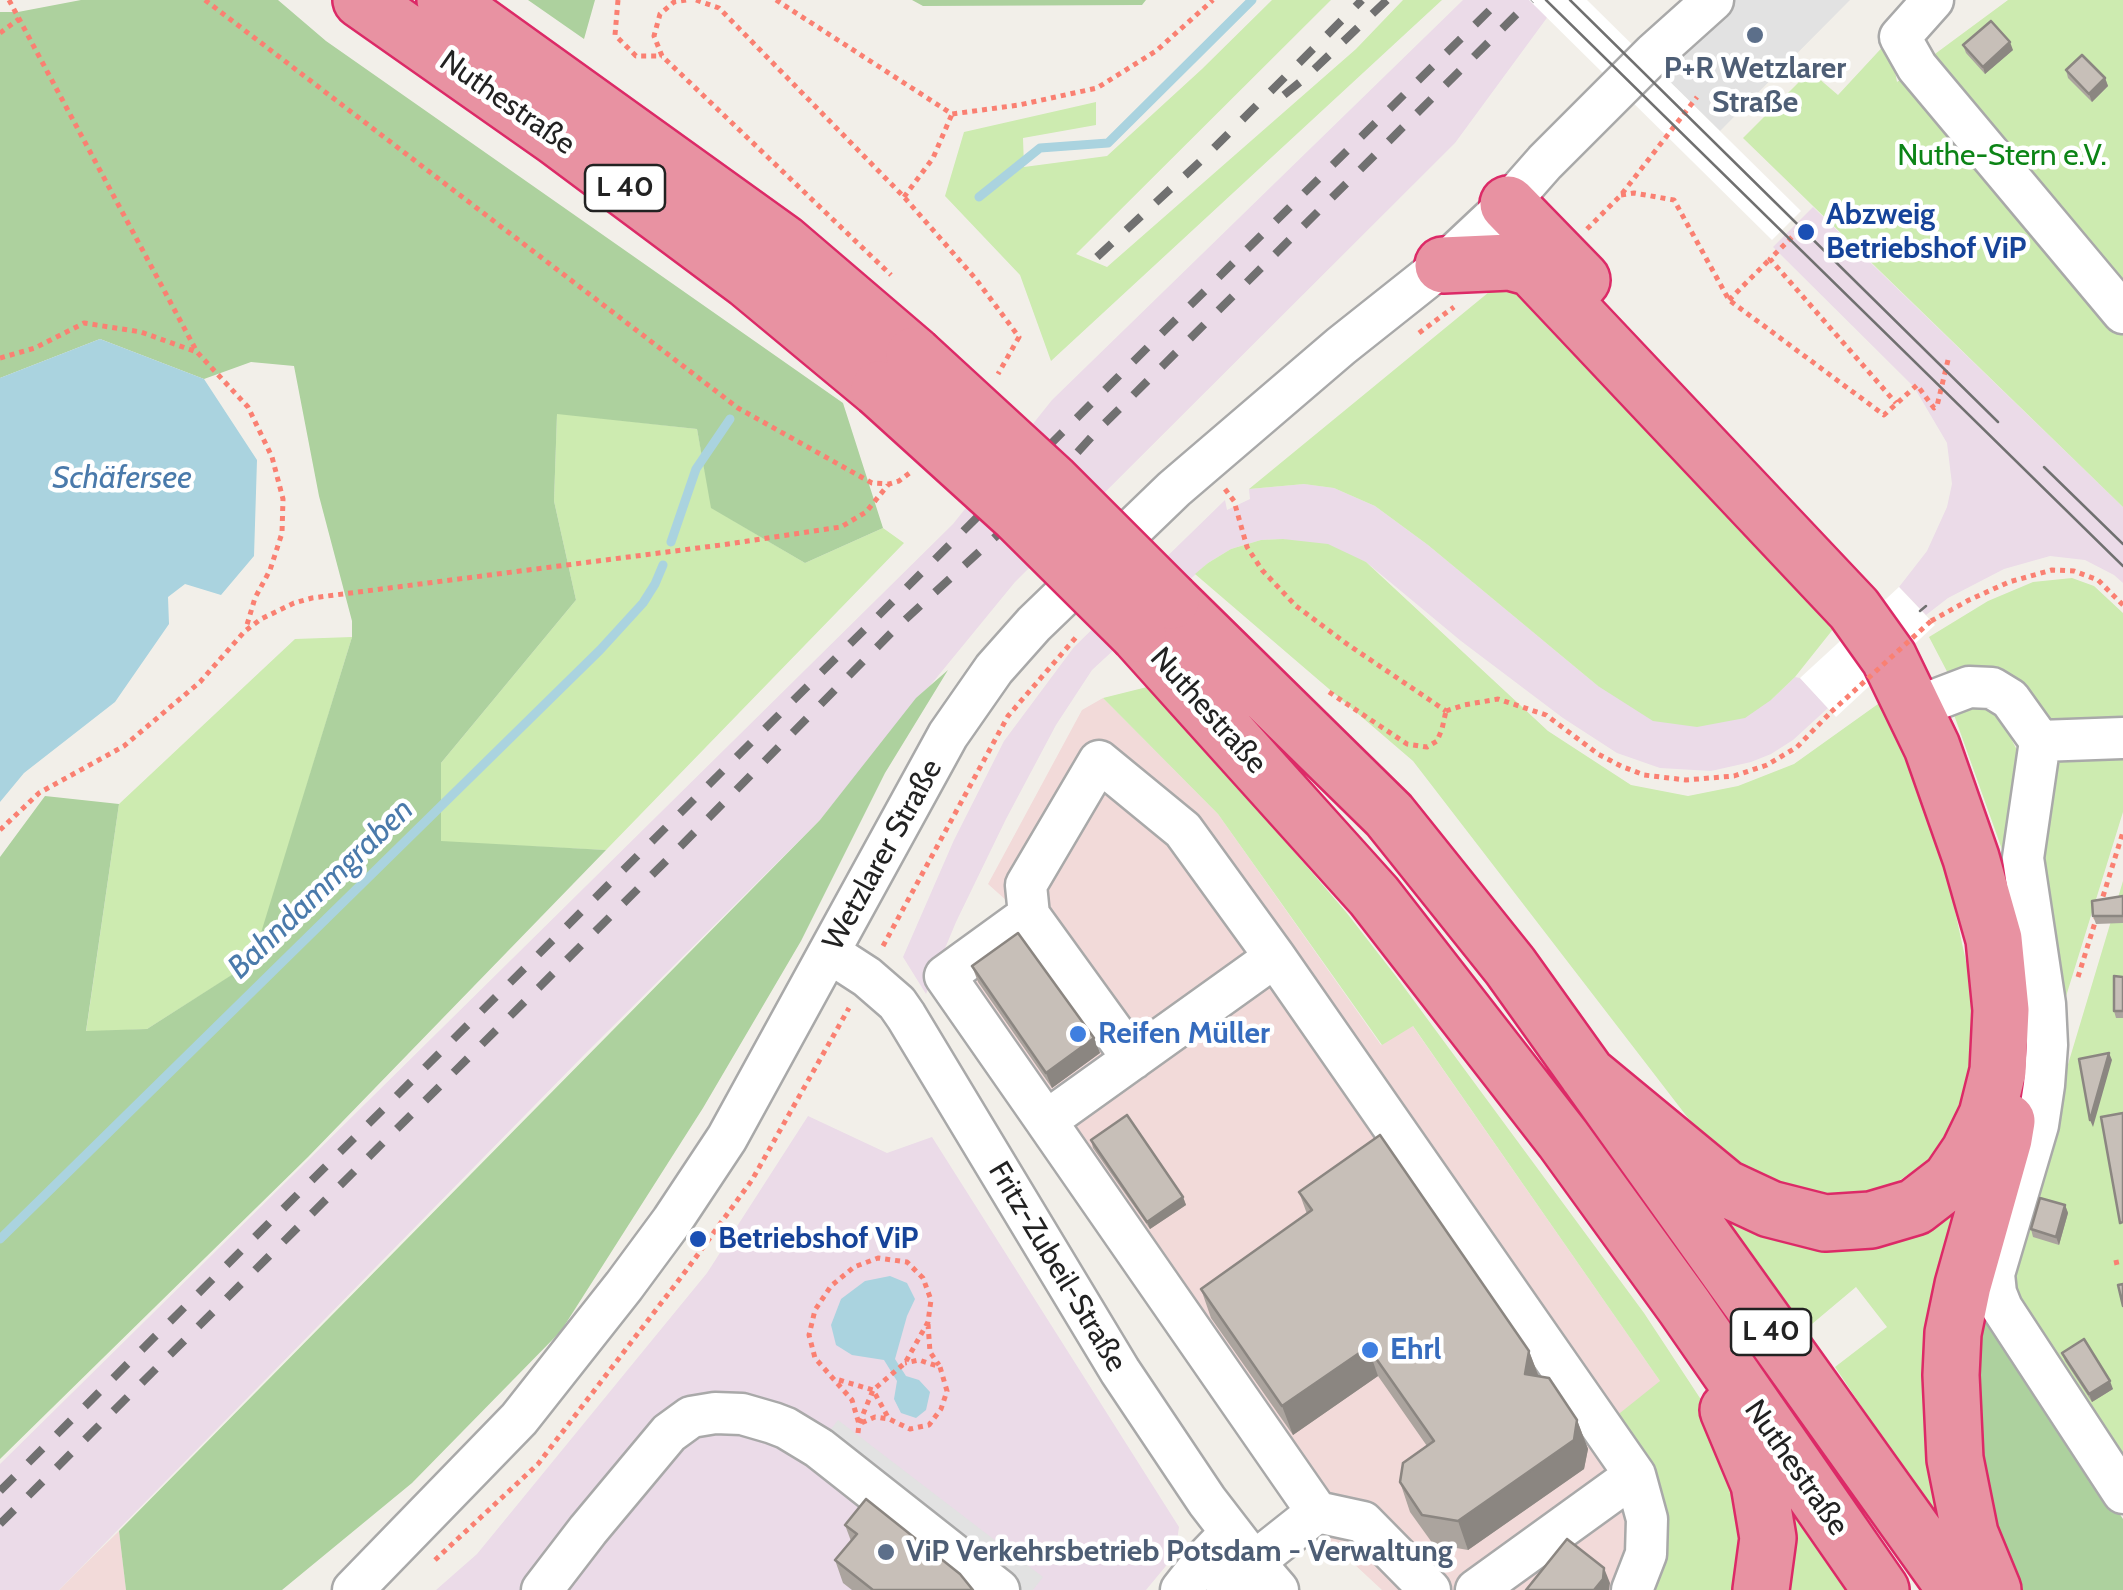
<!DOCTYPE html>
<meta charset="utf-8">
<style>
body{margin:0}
canvas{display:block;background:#f2efe9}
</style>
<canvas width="2123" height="1590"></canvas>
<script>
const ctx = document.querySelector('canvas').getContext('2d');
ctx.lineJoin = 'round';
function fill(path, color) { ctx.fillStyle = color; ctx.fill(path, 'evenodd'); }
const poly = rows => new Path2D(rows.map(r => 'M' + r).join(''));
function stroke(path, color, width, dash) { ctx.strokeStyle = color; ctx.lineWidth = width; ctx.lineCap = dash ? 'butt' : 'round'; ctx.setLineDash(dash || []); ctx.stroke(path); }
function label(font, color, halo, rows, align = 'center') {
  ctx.font = font + ' Cabin,sans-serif'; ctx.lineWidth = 9; ctx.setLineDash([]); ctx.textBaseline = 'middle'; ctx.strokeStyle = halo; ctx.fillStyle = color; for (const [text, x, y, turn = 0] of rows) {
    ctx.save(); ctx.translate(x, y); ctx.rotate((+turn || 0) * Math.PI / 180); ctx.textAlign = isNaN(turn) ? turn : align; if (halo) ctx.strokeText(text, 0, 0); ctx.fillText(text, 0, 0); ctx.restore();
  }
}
fill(poly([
 [1103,698,1218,814,1381,1045,1412,1025,1660,1381,1642,1590,1382,1590,1325,1537,1292,1499,941,963,1009,912,1007,901,988,884,1082,710],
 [119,1531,126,1590,59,1590,81,1568]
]), '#f2dad9');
fill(poly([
 [1463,0,1560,0,1455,143,1015,582,820,820,585,1054,59,1590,0,1590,0,1464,953,524,1052,400],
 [1813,207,2123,507,2123,583,2114,575,2085,560,2050,556,2004,569,1948,598,1926,615,1899,587,1927,551,1947,507,1952,484,1947,443,1914,387,1773,247],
 [1304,484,1334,488,1375,506,1428,545,1598,686,1771,700,1795,677,1800,678,1828,708,1793,740,1771,754,1751,762,1711,771,1660,768,1617,753,1563,718,1461,641,1366,562,1283,539,1261,540,1231,549,1208,563,1092,670,1056,725,1006,819,956,922,926,994,903,957,954,840,1004,741,1074,647,1225,500,1227,510,1250,499,1249,489],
 [808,1116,887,1153,932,1137,1179,1527,1175,1555,1146,1590,436,1590,477,1554,707,1273]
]), '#ebdbe8');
fill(poly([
 [1272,0,1331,0,1076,254,1107,267,1356,49,1403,0,1442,0,1051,361,1020,275,945,196,964,132,1096,102,1096,125,1023,138,1024,167,1107,156,1202,69],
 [2008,0,2123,0,2123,507,1743,138,1810,71,1838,95,1889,40,1897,82],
 [1500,283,1549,305,1834,628,1795,677,1771,700,1745,718,1697,727,1653,721,1598,686,1428,545,1375,506,1334,488,1304,484,1249,489],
 [557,413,697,429,712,508,805,563,883,528,904,543,606,850,441,842,441,763,576,600,554,501],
 [1283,539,1328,544,1366,562,1548,731,1631,785,1688,796,1738,786,1794,764,1885,699,1938,833,1977,1012,1968,1089,1943,1151,1888,1188,1831,1199,1767,1183,1726,1158,1688,1118,1413,761,1195,574,1208,563,1231,549,1261,540],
 [2072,578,2094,586,2123,613,2123,732,2056,729,1999,668,1984,666,1952,681,1929,637,1988,601,2033,582],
 [352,637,253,962,147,1029,86,1032,119,804,295,639],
 [1151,686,1346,912,1395,975,1644,1313,1721,1430,1742,1477,1742,1590,1642,1590,1615,1417,1660,1381,1413,1026,1382,1045,1218,814,1103,698],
 [1966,702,1994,705,2023,762,2038,1061,1989,1314,1972,1328,2023,1091,2030,1037,2004,855,1953,712],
 [2123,747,2123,812,2055,1032,2030,861,2054,748],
 [2123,881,2123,1469,2013,1298,2009,1261],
 [1712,1200,1953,1206,1958,1212,1949,1536,1835,1367,1887,1327,1856,1287,1806,1329],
 [1779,1490,1848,1590,1778,1590]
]), '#cdebb0');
fill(poly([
 [81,0,278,0,326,41,843,403,883,528,805,563,711,508,697,429,557,414,554,501,576,600,441,763,441,841,606,850,308,1157,0,1459,0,857,45,796,119,804,86,1031,147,1029,252,962,352,637,352,621,319,496,294,366,251,362,204,379,100,339,0,378,0,12,18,12],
 [528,0,595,0,584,39],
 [912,0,1146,0,1142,5,923,6],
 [948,670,885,773,801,941,703,1108,561,1331,412,1483,282,1590,126,1590,119,1531,820,820,916,698],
 [1989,1314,2123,1519,2123,1590,2020,1590,1994,1534,1976,1438,1976,1337]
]), '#add19e');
fill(poly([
 [1732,0,1850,0,1720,131,1658,70],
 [838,1420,1043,1577,1033,1590,1016,1590,822,1441]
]), '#e2e2e2');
fill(poly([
 [100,339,204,379,257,460,254,556,221,595,185,584,168,597,169,624,115,702,24,773,0,802,0,378],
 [890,1276,907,1283,915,1299,907,1316,895,1359,906,1376,919,1380,930,1392,926,1410,916,1418,901,1413,894,1399,897,1381,884,1360,852,1355,836,1345,831,1325,841,1299,865,1281]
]), '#aad3df');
fill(poly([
 [1529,0,1587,0,1801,211,1772,240],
 [1899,587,1935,625,1836,717,1800,678]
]), '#fff');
stroke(poly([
 [979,197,1040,148,1108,143,1252,0],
 [671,542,696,469,730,419],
 [0,1239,600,650,643,603,655,584,663,565]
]), '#aad3df', 9);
const minor = poly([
 [1933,0,1900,37,1917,67,2123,313],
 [1914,708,1969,687,1992,688,2010,699,2040,741,2023,858,2045,1004,2047,1045,2044,1085,2038,1125,1994,1274,1996,1293,2002,1308,2123,1493],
 [2040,741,2123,738],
 [1029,915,945,976,1046,1121],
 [830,953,867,977,897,1003,906,1016,1120,1371,1207,1501,1254,1562,1278,1590],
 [1275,957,1046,1121,1317,1512,1363,1522,1430,1590],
 [1133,1059,1029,915,1026,885,1099,761,1183,830,1275,957,1635,1475,1476,1590],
 [353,1590,519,1419,624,1286,672,1221,727,1138,948,735,994,669,1034,624,1174,489,1341,346,1443,265,1508,204,1545,162,1654,53,1713,0],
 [542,1590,588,1530,669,1433,691,1417,715,1413,742,1414,773,1423,786,1428,819,1448,999,1590],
 [1181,1590,1207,1557,1231,1532],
 [1227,1590,1254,1562,1317,1512],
 [1632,1590,1646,1554,1647,1519,1635,1475]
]);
const highway = poly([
 [361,0,556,137,749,281,879,389],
 [445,0,782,242,914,355],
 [1508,204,1582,280],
 [1443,265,1510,262,1532,268,1854,609,1889,658,1932,747,1971,858,1994,939,2001,1010,1998,1071,1987,1115,1969,1152,1950,1180,1915,1207,1871,1220,1825,1223,1770,1209,1725,1188,1587,1074],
 [1171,601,1389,815,1510,966,1956,1590],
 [1138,634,1374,896,1563,1139,1684,1306,1881,1590],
 [1728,1410,1759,1484,1768,1538,1761,1590],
 [1993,1590,1970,1534,1955,1459,1951,1375,1953,1333,1963,1285,2004,1139,2007,1121]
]);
stroke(minor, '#a9a9a9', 45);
stroke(highway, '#dc2a67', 60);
stroke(poly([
 [9,0,197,352,248,407,272,457,283,499,282,533,270,570,255,598,246,628],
 [205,0,738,408,872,483,889,484,899,481,911,472],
 [618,0,615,35,636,56,662,56],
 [686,0,674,2,660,14,654,36,662,56,891,275],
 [696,0,719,8,904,197,975,278,1019,337,998,374],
 [776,0,952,114,1019,105,1097,88,1156,51,1213,0],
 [0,33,19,19],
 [1621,195,1634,193,1674,200,1729,300,1884,415,1917,385,1934,408,1937,406,1948,360],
 [904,197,933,158,952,114],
 [1806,223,1770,259,1896,403],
 [1587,229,1621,195,1697,97],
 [1729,300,1769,260],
 [1419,333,1454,307],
 [0,358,35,348,84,323,141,332,194,351],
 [1225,489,1234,501,1247,547,1262,570,1296,606,1347,644,1446,711],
 [1931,621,1969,600,2009,582,2052,570,2074,571,2098,580,2123,605],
 [1329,692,1407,744,1427,747,1437,741,1442,729,1446,711],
 [1446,711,1464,705,1498,699,1546,715,1598,754,1621,766,1644,775,1686,780,1734,776,1767,765,1797,747,1831,712],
 [0,830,39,793,124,746,200,682,245,631,261,619,294,603,312,598,721,545,841,527,866,512,888,485],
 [2100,906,2123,832],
 [883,946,1008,716,1078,635],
 [2078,977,2097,916],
 [2114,1263,2123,1261],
 [928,1324,930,1352,939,1365],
 [839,1380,873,1390,889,1419],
 [858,1433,859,1424,873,1390,905,1363,928,1322,931,1300,923,1278,907,1262,878,1258,854,1267,831,1286,815,1310,809,1335,815,1358,852,1400,859,1424,875,1417,889,1419,910,1429,929,1425,941,1409,947,1391,940,1367,919,1360,905,1363],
 [435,1560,538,1464,688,1268,752,1180,849,1008]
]), '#fa8072', 5, [5, 5]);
stroke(minor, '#fff', 40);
stroke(highway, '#e892a2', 55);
stroke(poly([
 [1546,0,2123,566],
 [1570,0,1998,422],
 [2044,467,2123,544],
 [1920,611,1926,606]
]), '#707070', 2.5);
stroke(poly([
 [1284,95,1305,78,1387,0],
 [1097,257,1205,157,1362,0],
 [0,1491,1153,342,1500,0],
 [0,1524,675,852,895,629,1028,507,1095,433,1531,0]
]), '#707070', 8, [20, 20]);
const highwayBridge = poly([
 [914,355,1051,481,1171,601],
 [879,389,1018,515,1138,634]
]);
stroke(highwayBridge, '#dc2a67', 60, []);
stroke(poly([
 [1831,712,1931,621]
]), '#fa8072', 5, [5, 5]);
stroke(highwayBridge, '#e892a2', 55);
fill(poly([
 [1963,45,2013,50,1985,74,1966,53],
 [2066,70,2105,78,2108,86,2092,102,2068,78],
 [2123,896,2123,923,2096,924,2093,916],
 [972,966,1094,1038,1100,1053,1052,1088,978,982],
 [2123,977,2123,1018,2116,1018,2114,1011],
 [1091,1140,1183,1197,1186,1205,1150,1229,1093,1148],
 [1299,1192,1529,1351,1539,1377,1577,1420,1588,1449,1584,1469,1468,1550,1433,1544,1410,1512,1400,1482,1427,1446,1378,1376,1293,1435,1211,1318,1201,1289,1307,1214],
 [2065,1205,2068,1213,2059,1245,2033,1237,2031,1229],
 [2062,1353,2113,1389,2092,1402,2065,1361],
 [845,1525,973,1590,852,1590,843,1583,835,1560,851,1541]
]), '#aba49e');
fill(poly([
 [2010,42,2013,50,1985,74,1983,67],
 [2105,78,2108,86,2092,102,2089,94],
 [1094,1038,1100,1053,1052,1088,1046,1073],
 [2109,1053,2112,1060,2093,1127,2090,1120],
 [1183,1197,1186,1205,1150,1229,1147,1222],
 [2065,1205,2068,1213,2059,1245,2056,1237],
 [1368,1347,1378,1376,1293,1435,1282,1406],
 [1529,1351,1540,1380,1525,1374],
 [2110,1381,2113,1389,2092,1402,2089,1394],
 [1577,1420,1588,1449,1584,1469,1468,1550,1458,1521],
 [1604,1568,1610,1583,1609,1590,1594,1590]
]), '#8b8681');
const building = poly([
 [1991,21,2010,42,1983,67,1963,45,1991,21],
 [2082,55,2105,78,2089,94,2066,70,2082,55],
 [2123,896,2123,916,2093,916,2092,901,2123,896],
 [1018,933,1094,1038,1046,1073,972,966,1018,933],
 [2114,976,2123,977,2123,1011,2114,1011,2114,976],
 [2109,1053,2090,1120,2079,1059,2109,1053],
 [2123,1113,2123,1222,2120,1223,2101,1117,2123,1113],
 [1127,1115,1183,1197,1147,1222,1091,1140,1127,1115],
 [1380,1135,1529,1351,1525,1374,1549,1378,1577,1420,1574,1440,1458,1521,1422,1515,1400,1482,1403,1463,1434,1441,1368,1347,1282,1406,1201,1289,1312,1210,1299,1192,1380,1135],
 [2040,1198,2065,1205,2056,1237,2031,1229,2040,1198],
 [2123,1284,2123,1306,2118,1285,2123,1284],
 [2084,1339,2110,1381,2089,1394,2062,1353,2084,1339],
 [866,1499,960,1574,973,1590,873,1590,835,1560,857,1534,845,1525,866,1499],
 [1567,1539,1604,1568,1603,1579,1594,1590,1526,1590,1567,1539]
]);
fill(building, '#c7bfb8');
stroke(building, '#8b8681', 2.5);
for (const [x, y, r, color] of [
 [1755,35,10,"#5c6f8a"],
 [1806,232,10,"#1a4fb4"],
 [1078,1034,10,"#3f7fe0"],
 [698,1239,10,"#1a4fb4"],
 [1370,1350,10,"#3f7fe0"],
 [886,1552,10,"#5c6f8a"]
]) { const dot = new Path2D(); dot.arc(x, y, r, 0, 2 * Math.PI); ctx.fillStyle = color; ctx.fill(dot); stroke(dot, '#fff', 4); }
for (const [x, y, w] of [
 [625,188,80],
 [1771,1332,80]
]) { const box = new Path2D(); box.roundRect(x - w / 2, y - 23, w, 46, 8); ctx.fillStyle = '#fff'; ctx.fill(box); stroke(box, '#222', 2.5); }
label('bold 28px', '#222', null, [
 ["L 40",625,188],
 ["L 40",1771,1332]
]);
label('bold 30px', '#4e5e75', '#fff', [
 ["P+R Wetzlarer",1755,69],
 ["Straße",1755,103],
 ["ViP Verkehrsbetrieb Potsdam - Verwaltung",906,1552,"left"]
]);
label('30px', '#222', '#fff', [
 ["Nuthestraße",507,103,35],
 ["Nuthestraße",1208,711,48],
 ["Wetzlarer Straße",883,855,-61],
 ["Fritz-Zubeil-Straße",1057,1267,59],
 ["Nuthestraße",1796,1468,55]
]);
label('30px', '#0c8416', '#fff', [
 ["Nuthe-Stern e.V.",2002,156]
]);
label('bold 30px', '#164399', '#fff', [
 ["Abzweig",1826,215],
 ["Betriebshof ViP",1826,249],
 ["Betriebshof ViP",718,1239]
], 'left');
label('bold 30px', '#366cbe', '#fff', [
 ["Reifen Müller",1098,1034],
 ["Ehrl",1390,1350]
], 'left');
label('italic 32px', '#4a7aab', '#fff', [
 ["Schäfersee",122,479],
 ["Bahndammgraben",321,889,-44]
]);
</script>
